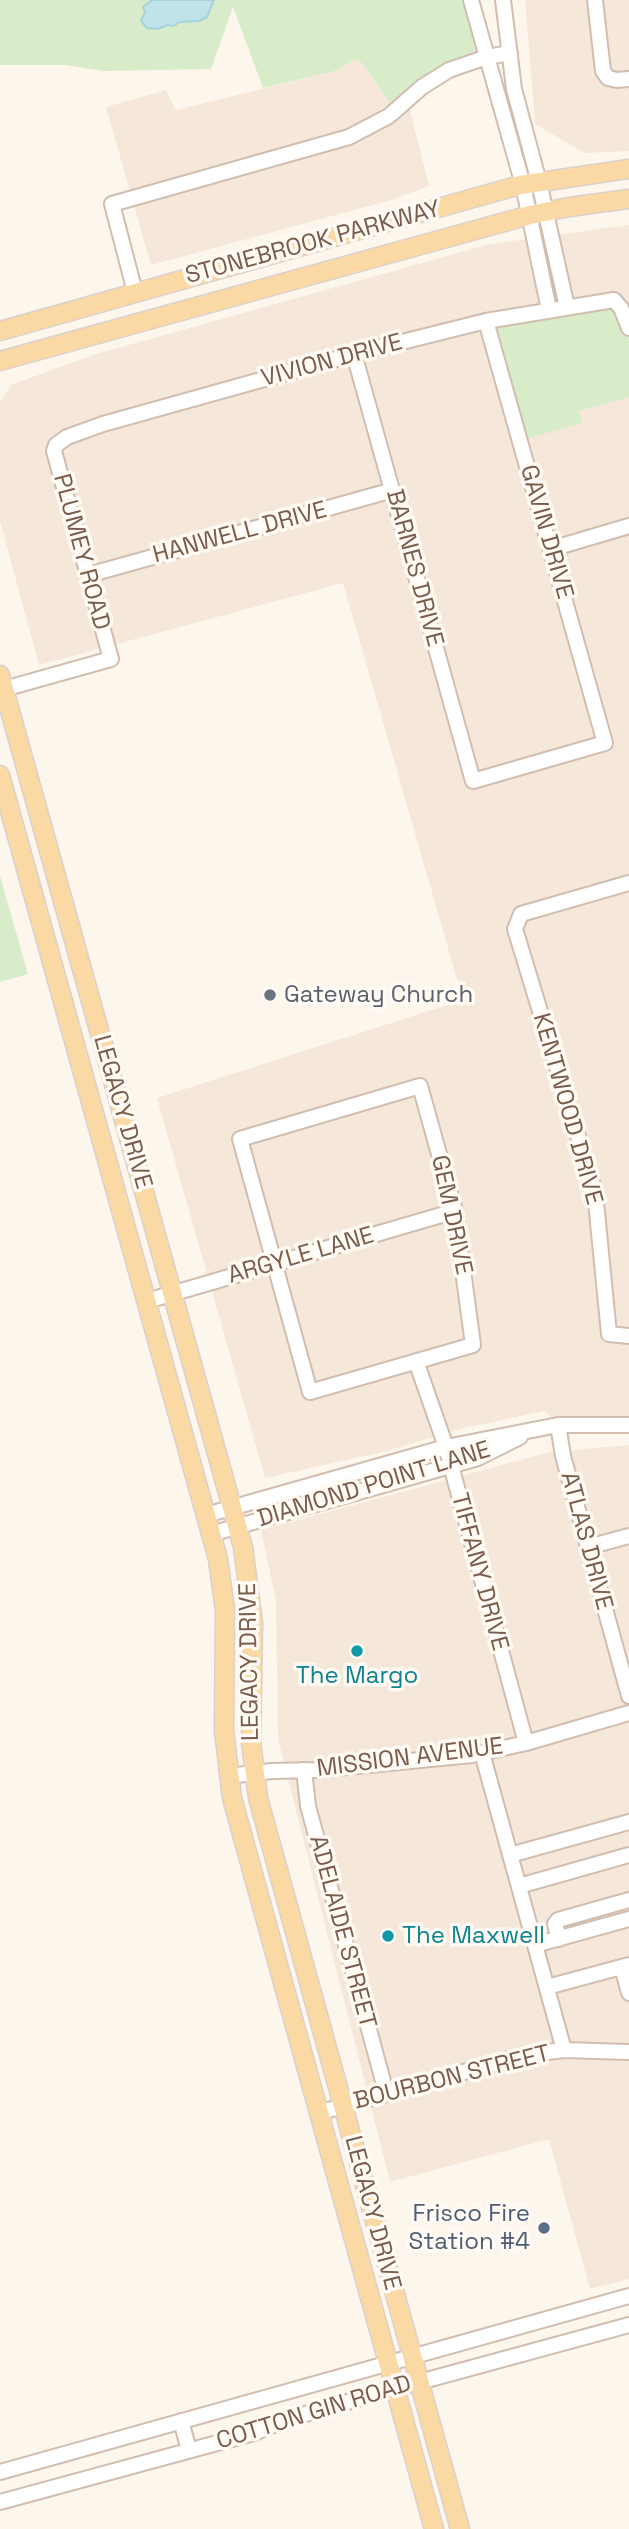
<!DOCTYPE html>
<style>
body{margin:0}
canvas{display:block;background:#fdf6ec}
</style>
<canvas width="629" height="2529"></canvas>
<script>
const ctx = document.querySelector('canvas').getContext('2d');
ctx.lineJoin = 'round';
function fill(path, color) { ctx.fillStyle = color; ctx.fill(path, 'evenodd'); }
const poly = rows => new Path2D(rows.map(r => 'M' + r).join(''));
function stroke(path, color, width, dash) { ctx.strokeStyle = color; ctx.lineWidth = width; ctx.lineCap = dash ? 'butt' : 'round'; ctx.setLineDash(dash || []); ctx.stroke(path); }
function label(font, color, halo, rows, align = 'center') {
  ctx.font = font + ' "Space Grotesk",sans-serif'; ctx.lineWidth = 7; ctx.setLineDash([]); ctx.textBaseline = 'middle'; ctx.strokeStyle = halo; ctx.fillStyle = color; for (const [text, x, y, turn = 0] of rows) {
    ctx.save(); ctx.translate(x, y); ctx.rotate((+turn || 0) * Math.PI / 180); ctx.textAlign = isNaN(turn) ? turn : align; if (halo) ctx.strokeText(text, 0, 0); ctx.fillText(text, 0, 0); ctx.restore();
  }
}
fill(poly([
 [525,0,629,0,629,151,585,153,535,124],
 [358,58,393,107,406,95,429,186,391,200,151,265,106,107,166,90,176,110,332,72],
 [629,225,629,1425,558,1425,545,1411,464,1428,387,1451,265,1478,157,1098,463,1000,343,583,39,665,0,521,0,402,11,385,93,355,490,244],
 [629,1445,629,2279,590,2289,549,2139,390,2182,278,1739,276,1600,261,1530,550,1452]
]), '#f5e8da');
fill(poly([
 [0,0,466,0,480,48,476,55,393,107,358,58,332,72,263,88,233,7,211,69,104,71,66,65,0,65],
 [611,307,621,319,629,341,629,397,579,411,582,423,526,439,496,330,501,325],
 [0,876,28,974,0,982]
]), '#d8ecc9');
const water = poly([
 [152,0,214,0,207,17,199,21,180,22,173,26,168,25,157,29,147,28,141,21,145,12,143,7,152,0]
]);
fill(water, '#bfe3e8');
stroke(water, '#a5d3da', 2);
const minor = poly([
 [471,0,523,185,549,310],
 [503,0,514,89,539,182,567,307],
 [595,0,603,71,608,78,617,80,629,79],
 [135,292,112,204,349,137,389,116,422,87,449,70,487,57,510,53],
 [354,354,473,781,605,743,486,321],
 [551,549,629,526],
 [88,575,393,490],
 [0,690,111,659,54,451,56,445,67,437,103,424,354,354,486,321,614,300,621,308,629,328],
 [629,883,521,914,515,929,595,1192,609,1334,629,1336],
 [420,1086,455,1211,473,1345,310,1392,240,1139,420,1086],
 [147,1301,455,1211],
 [416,1361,446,1447,526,1743],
 [558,1425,563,1456,629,1696],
 [206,1515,446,1447,558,1425,629,1425],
 [211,1534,478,1458,520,1437],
 [588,1547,629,1536],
 [482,1753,564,2050],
 [304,1770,308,1806,386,2092],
 [228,1776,272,1771,317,1770,472,1755,526,1743,629,1713],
 [510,1855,629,1822],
 [519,1886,629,1855],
 [559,1939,555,1924,558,1920,629,1900],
 [535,1945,629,1919],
 [622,1967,629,1993],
 [547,1987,629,1965],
 [318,2113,524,2055,564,2050,629,2052],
 [181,2421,189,2450],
 [0,2472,629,2296],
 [0,2502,254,2433,288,2419,379,2393,629,2325]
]);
const major = poly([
 [0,331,520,185,629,169],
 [0,361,530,215,569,207,629,199],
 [0,675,243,1547,253,1623,251,1742,258,1798,460,2529],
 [0,775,218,1559,225,1610,224,1731,232,1798,434,2529]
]);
stroke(minor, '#d1beb0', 18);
stroke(major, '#dad1cd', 21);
stroke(minor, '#fff', 14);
stroke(major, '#fbd9a5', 18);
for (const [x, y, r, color] of [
 [270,995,7,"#6b7280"],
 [357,1651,7,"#0f9aa8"],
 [388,1936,7,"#0f9aa8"],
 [544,2228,7,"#5c6f8a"]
]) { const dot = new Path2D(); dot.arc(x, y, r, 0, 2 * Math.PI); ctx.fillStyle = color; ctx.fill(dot); stroke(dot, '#fffaf3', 2.5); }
label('24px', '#7a5c4d', '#fffaf3', [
 ["STONEBROOK PARKWAY",313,243,-15],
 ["VIVION DRIVE",332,361,-15],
 ["GAVIN DRIVE",546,532,74],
 ["HANWELL DRIVE",240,533,-15],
 ["PLUMEY ROAD",81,552,75],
 ["BARNES DRIVE",414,568,75],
 ["KENTWOOD DRIVE",567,1109,74],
 ["LEGACY DRIVE",122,1112,74],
 ["GEM DRIVE",451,1215,78],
 ["ARGYLE LANE",301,1256,-16],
 ["DIAMOND POINT LANE",374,1485,-17],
 ["ATLAS DRIVE",586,1541,75],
 ["TIFFANY DRIVE",479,1572,75],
 ["LEGACY DRIVE",250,1662,-91],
 ["MISSION AVENUE",410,1758,-7],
 ["ADELAIDE STREET",342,1932,75],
 ["BOURBON STREET",452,2078,-14],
 ["LEGACY DRIVE",372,2213,75],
 ["COTTON GIN ROAD",314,2413,-17]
]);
label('24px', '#5b616d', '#fffaf3', [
 ["Gateway Church",284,995]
], 'left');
label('24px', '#0d838f', '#fffaf3', [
 ["The Margo",357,1676],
 ["The Maxwell",402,1936,"left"]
]);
label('24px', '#4e5e75', '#fffaf3', [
 ["Frisco Fire",530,2214],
 ["Station #4",530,2242]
], 'right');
</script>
